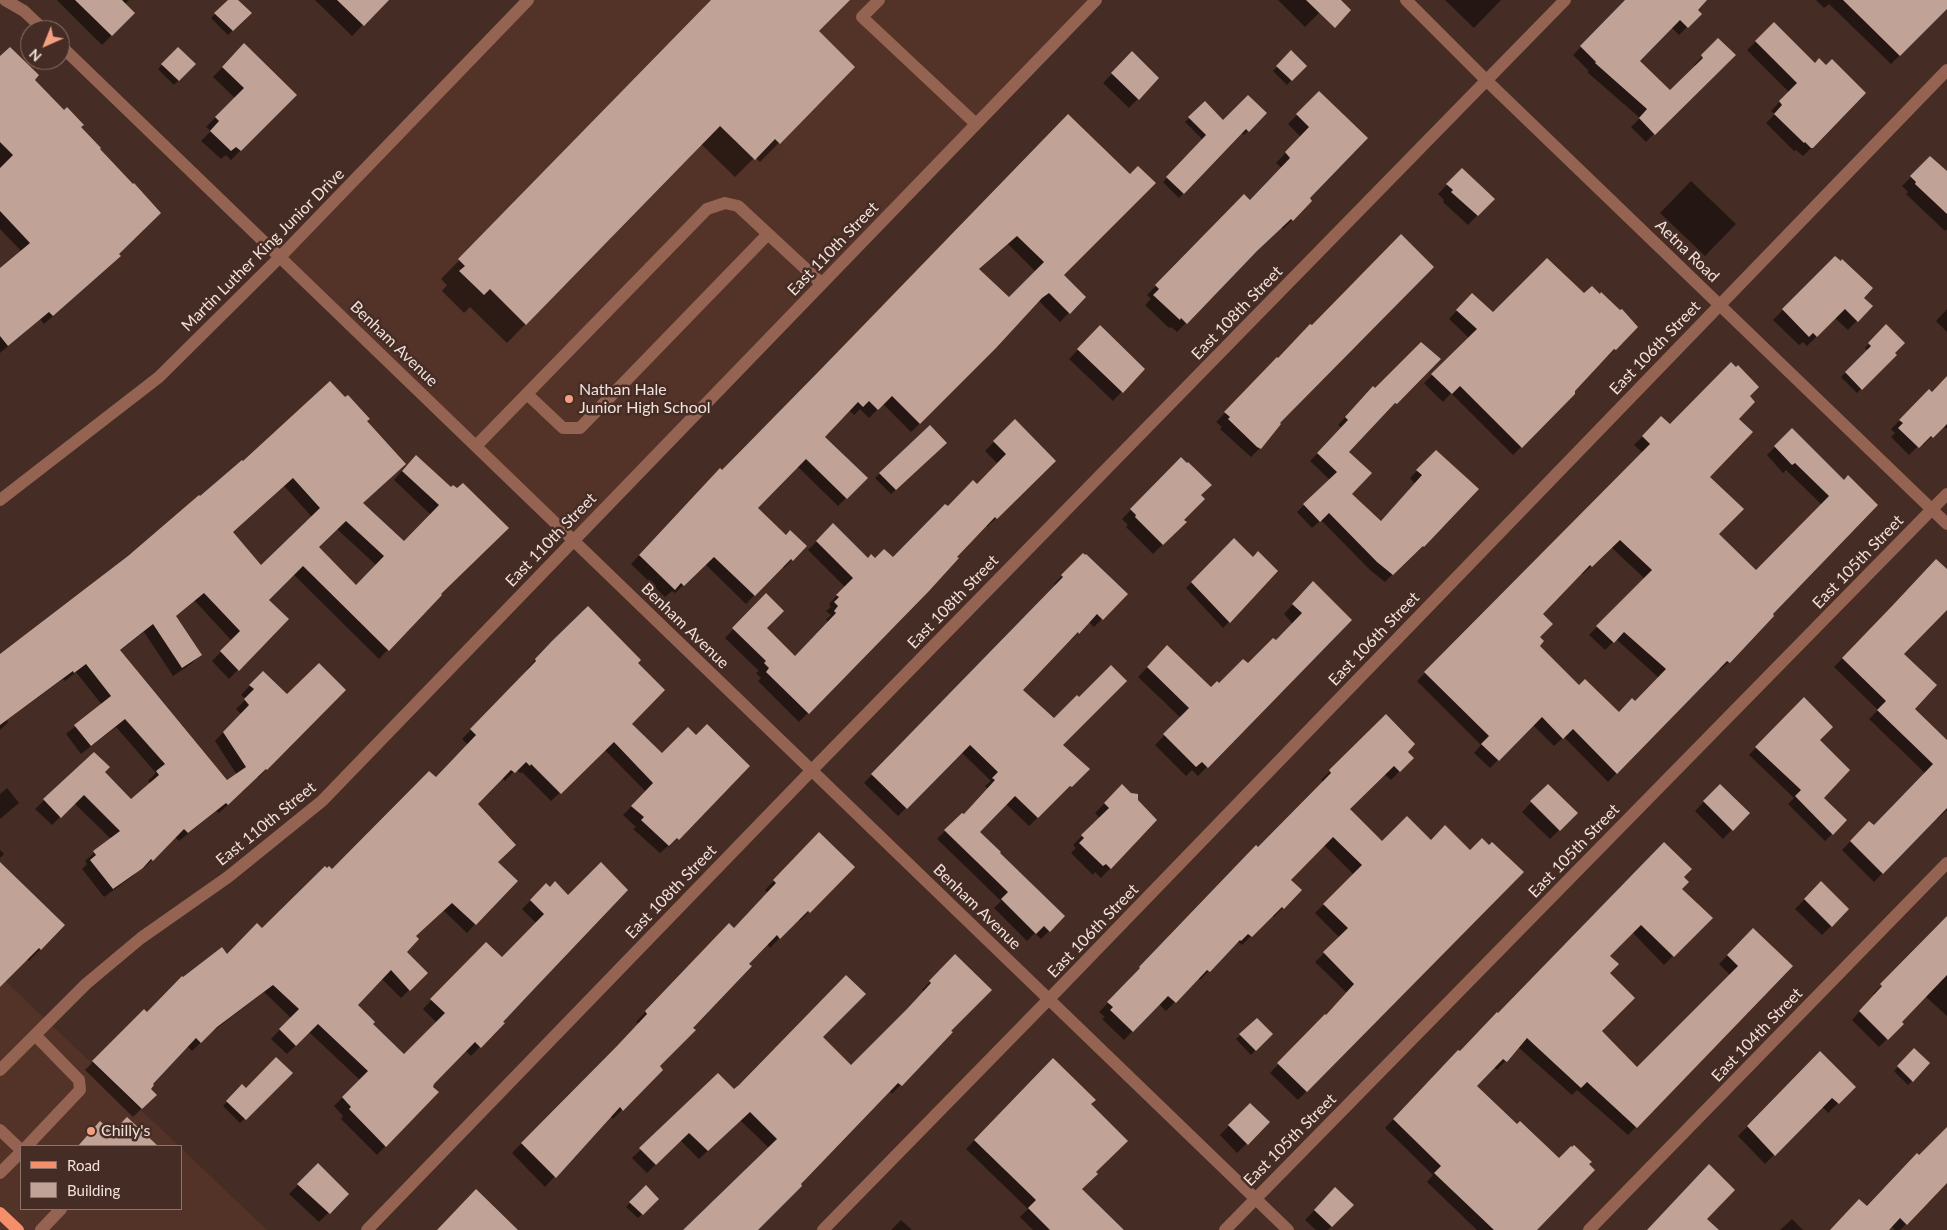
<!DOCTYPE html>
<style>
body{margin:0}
#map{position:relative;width:1947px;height:1230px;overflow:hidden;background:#452c24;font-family:Lato,sans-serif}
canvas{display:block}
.legend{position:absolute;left:20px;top:1145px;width:162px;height:65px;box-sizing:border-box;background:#452c24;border:1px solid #8a746d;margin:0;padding:6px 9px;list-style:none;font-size:15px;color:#f2e1db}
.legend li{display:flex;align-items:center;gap:10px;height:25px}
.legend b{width:25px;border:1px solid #8a746d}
.north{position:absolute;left:20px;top:20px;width:50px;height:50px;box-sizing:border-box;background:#452c24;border:1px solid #8a746d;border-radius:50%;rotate:224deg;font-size:14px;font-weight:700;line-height:20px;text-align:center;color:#f2e1db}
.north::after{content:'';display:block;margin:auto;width:18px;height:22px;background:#f39f82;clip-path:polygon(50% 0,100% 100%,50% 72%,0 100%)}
</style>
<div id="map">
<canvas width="1947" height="1230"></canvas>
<ul class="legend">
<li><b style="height:6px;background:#f58f6a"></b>Road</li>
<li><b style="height:14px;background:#c1a297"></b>Building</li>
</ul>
<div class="north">N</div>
</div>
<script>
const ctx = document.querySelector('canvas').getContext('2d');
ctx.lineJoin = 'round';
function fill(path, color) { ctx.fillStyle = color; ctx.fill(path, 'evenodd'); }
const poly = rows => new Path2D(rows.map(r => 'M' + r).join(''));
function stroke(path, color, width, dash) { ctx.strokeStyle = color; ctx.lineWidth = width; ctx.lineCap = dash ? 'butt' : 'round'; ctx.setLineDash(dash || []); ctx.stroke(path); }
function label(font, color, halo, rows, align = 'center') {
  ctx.font = font + ' Lato,sans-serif'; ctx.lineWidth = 5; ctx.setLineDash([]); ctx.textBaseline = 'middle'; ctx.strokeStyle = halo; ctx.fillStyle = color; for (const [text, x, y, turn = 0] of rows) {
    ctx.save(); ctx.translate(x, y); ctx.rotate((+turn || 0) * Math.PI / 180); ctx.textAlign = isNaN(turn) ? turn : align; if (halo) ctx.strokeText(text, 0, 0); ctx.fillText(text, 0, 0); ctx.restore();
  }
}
fill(poly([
 [528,0,1096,0,574,541,280,257],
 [0,976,179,1146,21,1146,21,1209,181,1209,181,1148,267,1230,0,1230]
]), '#533328');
fill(poly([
 [57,0,129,0,125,4,134,13,102,45],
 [229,0,236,0,250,13,228,35,211,18],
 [315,0,385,0,386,1,352,36],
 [712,0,832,0,817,31,853,67,760,162,755,157,735,177,701,144,507,343,470,307,464,313,442,291,447,285,441,279],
 [1278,0,1330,0,1331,1,1305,27],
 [1445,0,1501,0,1474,28],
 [1627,0,1705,0,1696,10,1700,14,1679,35,1671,27,1638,61,1670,92,1696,67,1694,65,1718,40,1679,108,1646,142,1631,127,1640,118,1587,72,1589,71,1573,55],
 [1816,0,1947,0,1947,8,1891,64,1829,4,1824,8],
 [1774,24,1815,64,1812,147,1803,156,1796,150,1794,151,1766,123,1775,114,1771,111,1789,92,1747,50],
 [244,45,295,95,231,160,226,155,221,159,201,141,211,131,206,127,235,98,213,77],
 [178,49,194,64,174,85,158,69],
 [1291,52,1305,66,1287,85,1273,71],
 [1132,53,1158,78,1129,108,1103,83],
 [0,59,33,80,80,127,118,254,111,264,44,324,40,319,0,353,0,274,22,252,0,229],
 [1319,93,1308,198,1292,220,1283,229,1281,227,1177,332,1171,327,1169,328,1145,305,1151,299,1147,295,1225,215,1250,202,1282,168,1276,163,1301,137,1288,124],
 [1205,103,1223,121,1265,113,1244,135,1241,133,1179,198,1163,182,1203,140,1185,122],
 [1068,116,1062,275,1084,297,1060,322,1039,301,1034,305,996,347,911,432,883,404,869,418,860,409,854,415,849,410,823,437,866,478,838,506,797,466,756,509,786,536,805,546,784,568,782,566,746,604,705,564,675,593,672,591,665,597,631,564,712,479,722,472],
 [1008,244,1036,272,1009,299,978,270],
 [1930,158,1947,172,1947,229,1945,231,1906,194,1908,192,1902,186],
 [1462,169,1493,199,1468,225,1443,202,1444,200,1438,194],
 [1691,181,1736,224,1705,256,1660,213],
 [1835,257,1863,298,1871,306,1848,330,1835,318,1807,346,1803,342,1799,345,1773,320],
 [1472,295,1493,314,1584,295,1636,327,1607,357,1605,356,1572,393,1574,394,1513,455,1451,393,1443,402,1424,383,1469,338,1449,319],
 [1947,309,1947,332,1936,321],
 [1886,326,1895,355,1857,393,1841,377,1868,351,1865,348],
 [1100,327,1143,369,1113,401,1069,359],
 [1278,359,1278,423,1260,448,1251,457,1220,429,1222,427,1216,422],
 [1439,359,1388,410,1387,409,1348,452,1350,494,1380,523,1415,484,1410,478,1436,451,1423,546,1416,553,1414,552,1385,582,1370,570,1321,520,1312,528,1297,512,1330,480,1310,461,1342,428,1338,425,1366,395],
 [1947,376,1947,429,1943,426,1923,445,1921,443,1909,455,1891,437,1895,433,1891,429,1929,391,1932,393],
 [1748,396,1708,477,1717,534,1756,572,1822,505,1786,470,1783,473,1767,455,1792,430,1844,481,1771,615,1729,662,1720,670,1718,668,1608,782,1564,737,1554,746,1533,725,1490,768,1474,753,1481,745,1417,681,1643,453,1634,445,1653,426,1670,426],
 [1611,547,1645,579,1589,635,1605,650,1616,639,1659,678,1635,703,1619,714,1579,687,1538,646,1541,614,1582,573,1583,574],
 [1015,421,1054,461,987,527,986,525,956,557,928,590,799,722,758,681,761,678,756,673,759,671,725,638,766,595,765,628,794,657,828,622,826,620,831,615,826,611,831,607,829,604,845,587,808,550,833,525,867,559,893,559,948,507,977,486,998,464,985,451],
 [366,422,362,503,404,543,431,515,394,480,407,465,451,489,440,595,379,659,293,574,267,600,287,619,229,679,212,661,232,641,194,600,175,616,200,655,191,664,173,676,144,632,119,651,227,782,237,775,215,741,241,714,236,709,246,699,241,695,263,672,287,696,344,690,258,778,257,777,219,813,216,811,179,841,175,837,143,869,141,867,133,876,104,897,82,869,87,864,85,861,111,839,74,803,52,825,35,809,94,753,103,773,131,801,151,784,148,781,156,773,116,727,81,754,66,734,102,705,76,672,65,681,63,679,7,720,8,722,0,730,0,655,129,557,200,498],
 [284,486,312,517,261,566,232,532],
 [337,529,377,566,356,587,317,548],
 [930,427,945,443,891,494,875,478],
 [1181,458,1200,495,1183,520,1185,522,1153,554,1126,527,1128,525,1122,519],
 [1234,540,1253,559,1276,571,1223,628,1186,588],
 [1083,554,1126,594,1094,627,1089,622,1070,641,1069,640,1021,690,1062,745,1088,769,1029,826,1006,804,979,832,998,853,1064,916,1041,939,1035,933,1027,941,994,908,1001,901,937,839,962,814,964,815,988,789,985,786,991,781,961,752,898,816,864,783,1056,586,1054,584],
 [1947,573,1947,608,1903,654,1913,709,1947,742,1947,810,1937,819,1935,819,1874,882,1842,850,1869,822,1874,827,1926,774,1869,719,1878,710,1834,667,1885,615],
 [1304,592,1350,620,1198,776,1192,770,1186,776,1155,745,1181,718,1138,677,1167,647,1211,689,1219,685,1248,665,1275,642,1293,624,1284,614],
 [544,651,636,663,631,724,662,755,696,737,748,766,669,847,668,846,660,853,633,829,636,827,623,815,646,792,605,750,551,801,522,772,520,773,516,769,505,781,502,778,476,804,496,862,475,924,467,933,443,910,415,936,405,952,426,973,401,998,381,978,356,1005,372,1024,404,1056,437,1023,423,1009,477,952,502,959,536,923,522,909,546,885,568,897,501,1022,503,1023,471,1056,465,1050,432,1084,431,1087,437,1092,377,1155,341,1119,343,1116,334,1106,360,1080,309,1032,287,1054,271,1039,291,1018,264,992,208,1035,192,1051,187,1046,151,1084,149,1089,155,1095,133,1117,85,1070,144,1010,147,1013,182,979,227,956,262,930,435,779,468,745,462,739,528,670,527,669],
 [1804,699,1818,740,1822,798,1846,820,1825,841,1788,804,1794,798,1749,755],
 [1386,716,1406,752,1412,758,1391,780,1384,774,1348,809,1382,842,1431,841,1470,851,1522,872,1298,1100,1270,1073,1347,993,1315,962,1340,938,1315,913,1354,875,1324,845,1290,880,1300,890,1274,917,1272,915,1242,945,1239,942,1230,948,1200,980,1198,978,1166,1011,1159,1004,1124,1040,1102,1019,1105,1017,1099,1012,1132,978,1131,977,1247,856,1258,848,1323,782,1321,780],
 [1548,785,1576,813,1550,839,1522,812],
 [1720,785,1748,813,1723,839,1695,811],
 [1122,786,1155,820,1101,878,1095,872,1093,875,1071,853,1076,848,1073,845,1100,818,1095,813],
 [7,788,19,803,0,819,0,794],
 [810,843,853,867,800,921,798,919,770,948,767,944,658,1066,661,1070,613,1119,610,1116,545,1187,512,1153,608,1057,639,1024,636,1022,720,934,733,929,768,893,765,890],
 [0,850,4,854,0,858],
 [1683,877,1680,889,1711,918,1664,965,1632,932,1609,956,1601,1031,1637,1069,1730,975,1719,964,1753,929,1791,966,1628,1135,1577,1090,1572,1095,1518,1047,1497,1070,1494,1067,1475,1086,1517,1126,1535,1230,1477,1230,1427,1182,1433,1175,1385,1128,1450,1060,1459,1053,1498,1014],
 [1821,883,1848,909,1822,935,1795,909],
 [0,894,63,925,29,961,26,959,0,985],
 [1947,919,1947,1016,1925,996,1900,1022,1902,1024,1879,1047,1852,1020,1875,995,1873,994],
 [955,956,950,1031,951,1032,892,1094,889,1090,756,1230,685,1230,769,1148,740,1120,699,1159,680,1140,647,1173,632,1158,718,1075,734,1090,821,1037,851,1067,898,1019,924,992,922,990],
 [1257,1020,1271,1034,1251,1055,1236,1039],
 [1914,1050,1929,1063,1908,1085,1894,1071],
 [1820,1053,1854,1087,1828,1113,1822,1106,1765,1164,1738,1136],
 [1053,1060,1090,1104,1095,1173,1080,1189,1124,1230,1033,1230,1020,1217,1028,1209,966,1149],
 [291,1073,240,1123,223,1106,242,1086,246,1090],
 [1250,1104,1268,1122,1237,1153,1220,1135],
 [1947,1131,1947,1182,1900,1230,1895,1230,1891,1226,1888,1230,1831,1230,1866,1208],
 [112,1134,154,1144,151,1146,78,1146,86,1137],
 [318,1165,347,1194,319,1222,289,1194],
 [646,1187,658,1199,638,1218,626,1207],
 [1335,1189,1352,1205,1328,1230,1316,1230,1305,1220],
 [1792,1219,1803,1230,1780,1230],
 [901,1220,912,1230,891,1230]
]), '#0007');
fill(poly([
 [75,0,122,0,135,13,112,36],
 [228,0,238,0,252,13,233,31,214,13],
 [337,0,389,0,364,26],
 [711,0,850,0,819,31,855,67,780,144,775,139,755,160,720,126,526,325,490,289,484,295,459,271,465,266,458,259],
 [1306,0,1341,0,1351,10,1335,28],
 [1625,0,1707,0,1698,10,1702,14,1688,28,1680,20,1640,61,1670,90,1703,58,1701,55,1718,38,1736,55,1655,135,1639,118,1647,109,1595,63,1596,62,1580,46],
 [1843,0,1947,0,1947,9,1900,56],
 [1774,22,1815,63,1819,58,1826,65,1832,59,1866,93,1813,148,1811,148,1805,142,1804,143,1774,114,1782,105,1779,101,1797,83,1755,41],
 [244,43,297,95,241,151,236,147,231,151,210,131,219,121,215,117,244,88,222,67],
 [10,47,39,75,35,80,64,110,67,107,84,125,81,127,101,148,100,149,133,184,134,183,161,213,119,254,121,256,53,316,49,312,8,346,0,336,0,268,30,243,0,211,0,168,13,155,0,142,0,56],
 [178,47,196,64,179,81,161,64],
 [1291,50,1307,66,1292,81,1276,66],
 [1132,51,1159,78,1139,100,1111,73],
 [1319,91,1368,138,1310,198,1312,201,1293,221,1291,219,1257,251,1187,324,1181,318,1180,320,1153,295,1159,289,1155,285,1244,194,1250,200,1290,158,1285,152,1309,127,1296,114],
 [1248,95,1267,113,1249,132,1246,129,1184,194,1166,177,1206,135,1188,117,1205,101,1223,120],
 [1068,114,1130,174,1138,166,1156,183,1064,275,1086,297,1070,314,1049,293,1042,298,996,348,920,424,892,396,878,410,869,401,863,407,858,402,825,437,868,478,847,499,806,459,758,508,786,535,790,530,807,546,793,561,791,559,755,596,714,557,684,586,681,583,675,590,639,555,720,468,722,470,824,366],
 [1017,236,1044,262,1009,297,979,269],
 [1930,156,1947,171,1947,214,1915,184,1916,182,1910,176],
 [1462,168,1495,199,1478,216,1451,192,1453,190,1446,184],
 [1401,234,1434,267,1280,423,1281,424,1261,449,1257,447,1228,419,1230,417,1224,412,1277,357,1278,358,1310,324,1312,325],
 [1835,256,1841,261,1842,259,1873,288,1864,298,1873,306,1858,322,1845,309,1817,337,1813,333,1809,337,1782,309],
 [1547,258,1584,293,1592,286,1600,294,1601,292,1620,310,1622,309,1638,327,1616,350,1614,349,1575,391,1575,394,1522,448,1460,386,1452,394,1431,374,1477,329,1456,310,1472,293,1493,312],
 [1886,324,1905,343,1895,353,1897,355,1862,390,1845,372,1871,346,1868,343],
 [1100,325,1145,369,1123,393,1077,349],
 [1421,342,1441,359,1397,404,1395,403,1349,452,1372,473,1352,494,1381,521,1422,475,1416,470,1436,450,1479,489,1424,547,1423,546,1393,575,1377,562,1329,513,1320,522,1303,504,1337,472,1317,453,1348,420,1345,417,1373,386,1375,388],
 [1731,362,1736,367,1738,365,1759,387,1750,396,1755,402,1739,419,1753,432,1710,477,1744,509,1719,534,1756,570,1829,496,1795,463,1792,465,1774,446,1792,428,1844,480,1848,475,1878,505,1773,614,1774,616,1730,663,1727,661,1617,774,1573,729,1563,739,1542,717,1499,761,1481,744,1489,736,1424,672,1650,444,1642,436,1661,416,1670,424],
 [1620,540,1652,570,1596,626,1614,643,1624,632,1666,669,1635,701,1632,698,1619,712,1585,679,1579,685,1540,646,1544,641,1540,637,1553,624,1543,614,1590,565,1592,567],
 [1947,376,1947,424,1933,438,1931,436,1919,448,1898,428,1903,423,1899,420,1929,389,1932,392],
 [330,381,345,397,348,395,370,419,367,421,406,464,363,503,404,541,439,505,402,471,416,455,451,487,453,485,457,488,463,483,509,528,441,594,442,595,389,651,303,566,269,600,289,619,239,671,220,651,240,631,204,593,176,616,202,655,182,668,153,624,120,650,227,780,246,767,223,732,249,705,244,699,254,689,249,685,263,671,287,694,319,663,346,690,267,770,266,769,228,805,226,803,188,833,184,829,153,861,151,859,143,868,113,889,90,860,96,855,93,851,120,831,84,795,61,818,43,799,94,752,110,767,105,772,131,799,159,775,156,771,165,764,125,719,91,746,74,725,111,696,86,664,74,673,73,671,0,725,0,654,128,556,199,495,200,496,242,460,243,461],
 [293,478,320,508,261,565,233,532],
 [346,521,384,556,356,585,319,547],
 [1015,419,1056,461,997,519,995,517,957,557,959,558,929,591,809,714,766,672,769,668,764,663,766,661,732,628,766,593,784,611,767,628,795,656,836,613,834,611,838,606,834,602,839,597,836,595,853,578,816,541,833,523,868,558,871,554,875,558,884,549,893,557,945,504,948,506,973,480,977,484,1006,454,993,441],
 [930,425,947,443,896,490,879,473],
 [1181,457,1187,463,1188,462,1212,485,1201,495,1205,499,1184,520,1187,522,1163,545,1135,517,1136,515,1130,509],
 [1234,538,1253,557,1258,551,1278,571,1230,623,1191,582],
 [1083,553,1085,555,1086,554,1128,594,1103,620,1097,614,1079,634,1078,632,1023,690,1054,718,1077,695,1079,697,1111,665,1127,681,1063,745,1090,769,1072,787,1070,786,1038,818,1015,796,980,832,1001,852,1000,853,1065,916,1050,932,1044,926,1036,934,1001,899,1008,892,944,830,962,813,964,814,995,780,992,778,998,772,970,745,907,809,871,774,1063,577,1061,575],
 [1936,559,1947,569,1947,610,1904,654,1937,685,1915,709,1947,740,1947,808,1883,874,1850,841,1869,821,1874,825,1933,764,1877,710,1886,701,1842,658,1893,605],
 [1313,581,1352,620,1208,768,1202,762,1196,767,1163,734,1189,708,1147,667,1167,645,1211,687,1217,681,1219,683,1243,659,1248,663,1273,638,1276,640,1302,613,1292,604],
 [588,606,641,660,638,663,665,690,632,724,662,753,688,727,696,735,707,724,750,766,679,840,677,838,669,846,641,820,644,817,631,806,653,783,614,742,561,794,531,764,530,766,526,762,515,773,511,770,478,804,516,845,498,862,518,881,476,925,452,903,416,936,419,939,407,952,428,973,410,991,391,970,358,1005,375,1022,373,1024,404,1054,445,1013,430,999,486,942,502,957,544,914,530,900,546,883,550,887,555,881,568,895,601,862,628,890,534,989,503,1022,505,1023,481,1048,475,1042,434,1084,433,1087,439,1092,386,1147,349,1109,351,1107,342,1097,368,1071,318,1024,296,1046,279,1029,299,1009,273,985,217,1027,201,1043,196,1038,153,1084,154,1085,151,1089,157,1095,142,1109,92,1061,144,1009,147,1012,182,976,183,977,222,947,227,954,257,923,262,928,325,866,327,868,329,866,332,869,429,771,436,777,476,735,470,729,536,661,535,659,552,641],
 [1804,697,1833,727,1820,740,1850,770,1824,798,1847,820,1833,835,1795,796,1801,790,1755,747],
 [1386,714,1415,744,1408,752,1414,758,1400,772,1394,766,1350,809,1382,841,1407,816,1431,840,1445,825,1470,850,1482,838,1489,845,1492,842,1524,872,1307,1092,1277,1063,1325,1014,1326,1015,1354,984,1323,952,1348,928,1323,904,1362,865,1333,837,1291,880,1302,890,1284,909,1282,907,1252,937,1248,934,1241,941,1240,940,1210,972,1207,970,1176,1003,1168,996,1133,1032,1110,1010,1113,1007,1107,1002,1140,968,1139,967,1256,845,1258,847,1331,773,1329,770],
 [1122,784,1131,793,1138,794,1138,800,1157,820,1111,869,1106,864,1103,866,1079,843,1084,838,1081,835,1109,808,1104,803],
 [1548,784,1578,813,1560,831,1530,801],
 [1720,784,1750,813,1733,831,1703,801],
 [819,832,855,867,810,913,808,911,780,939,777,935,749,964,752,966,693,1028,696,1030,660,1066,663,1070,623,1111,620,1107,556,1178,521,1143,617,1046,647,1014,645,1011,729,923,734,928,776,883,773,880],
 [1664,842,1692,869,1684,877,1689,882,1682,889,1713,918,1674,957,1641,925,1610,956,1619,964,1610,973,1635,998,1602,1031,1637,1067,1738,966,1727,955,1753,928,1793,966,1637,1128,1587,1082,1581,1088,1527,1038,1507,1062,1503,1059,1477,1086,1517,1124,1520,1121,1559,1158,1571,1146,1572,1147,1574,1145,1592,1162,1589,1164,1595,1170,1537,1230,1494,1230,1434,1173,1441,1166,1393,1119,1458,1050,1460,1051,1497,1012,1498,1013],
 [0,862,65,925,41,950,39,948,0,987],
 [1821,881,1849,909,1832,927,1804,899],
 [1947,916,1947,975,1902,1022,1904,1024,1888,1040,1859,1011,1882,986,1880,984],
 [955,954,992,990,951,1031,953,1032,902,1086,898,1083,801,1184,802,1186,758,1230,683,1230,777,1139,750,1112,708,1151,689,1133,656,1165,639,1148,718,1073,734,1089,739,1085,846,975,866,994,823,1037,851,1065,907,1009,931,983,929,981],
 [1257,1018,1273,1034,1256,1051,1239,1034],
 [1914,1048,1930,1063,1913,1082,1897,1066],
 [1820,1051,1856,1087,1839,1104,1832,1098,1775,1156,1747,1126],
 [276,1057,293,1073,246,1120,226,1101,242,1084,246,1088],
 [1053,1058,1096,1100,1091,1104,1128,1141,1096,1172,1098,1174,1082,1189,1124,1230,1050,1230,1028,1208,1036,1200,974,1140],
 [1250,1103,1270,1122,1248,1145,1228,1125],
 [127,1117,158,1146,78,1146,100,1121,112,1132],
 [1947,1127,1947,1183,1907,1225,1900,1218,1889,1230,1830,1230,1859,1199,1867,1206,1917,1153,1919,1155],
 [318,1163,349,1194,330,1214,297,1184],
 [1709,1164,1735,1190,1707,1219,1719,1230,1647,1230],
 [646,1185,659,1199,643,1215,629,1202],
 [1335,1187,1354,1205,1332,1227,1314,1210],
 [476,1189,518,1230,437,1230]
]), '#c1a297');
stroke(poly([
 [5,0,24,11,44,30],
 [879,0,862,17,976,124],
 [1406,0,1487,81,1947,524],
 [60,45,1288,1230],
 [527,394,563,428,580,428,768,234],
 [476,446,707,209,725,203,738,206,822,284],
 [0,500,159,377,280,257,528,0],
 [0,1070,86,984,141,938,228,877,322,801,1096,0],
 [0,1130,21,1150],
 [27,1146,80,1090,79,1080,35,1035],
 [0,1173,21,1152],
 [41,1230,61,1209],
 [367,1230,812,770,1565,0],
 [823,1230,1049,999,1947,70],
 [1225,1230,1947,494],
 [1589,1230,1947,863]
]), '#956351', 12);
stroke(poly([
 [0,1213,18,1230]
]), '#f58f6a', 12);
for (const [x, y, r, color] of [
 [569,399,5,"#f39f82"],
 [91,1131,5,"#f39f82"]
]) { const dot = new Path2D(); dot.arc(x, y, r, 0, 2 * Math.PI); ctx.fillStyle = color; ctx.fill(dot); stroke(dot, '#452c24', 2); }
label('16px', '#f2e1db', '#452c24', [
 ["East 110th Street",833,249,-46],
 ["Martin Luther King Junior Drive",263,250,-45],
 ["Aetna Road",1687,251,44],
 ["East 108th Street",1237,313,-46],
 ["Benham Avenue",394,344,44],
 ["East 106th Street",1655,348,-46],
 ["East 110th Street",551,540,-46],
 ["East 105th Street",1858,562,-46],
 ["East 108th Street",953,602,-46],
 ["Benham Avenue",685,626,44],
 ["East 106th Street",1374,639,-46],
 ["East 110th Street",266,824,-39],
 ["East 105th Street",1574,851,-46],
 ["East 108th Street",671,892,-46],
 ["Benham Avenue",977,907,44],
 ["East 106th Street",1093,931,-46],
 ["East 104th Street",1757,1035,-46],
 ["East 105th Street",1290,1140,-45]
]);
label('16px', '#f2e1db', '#452c24', [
 ["Nathan Hale",579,390],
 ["Junior High School",579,408],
 ["Chilly's",101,1131]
], 'left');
</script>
